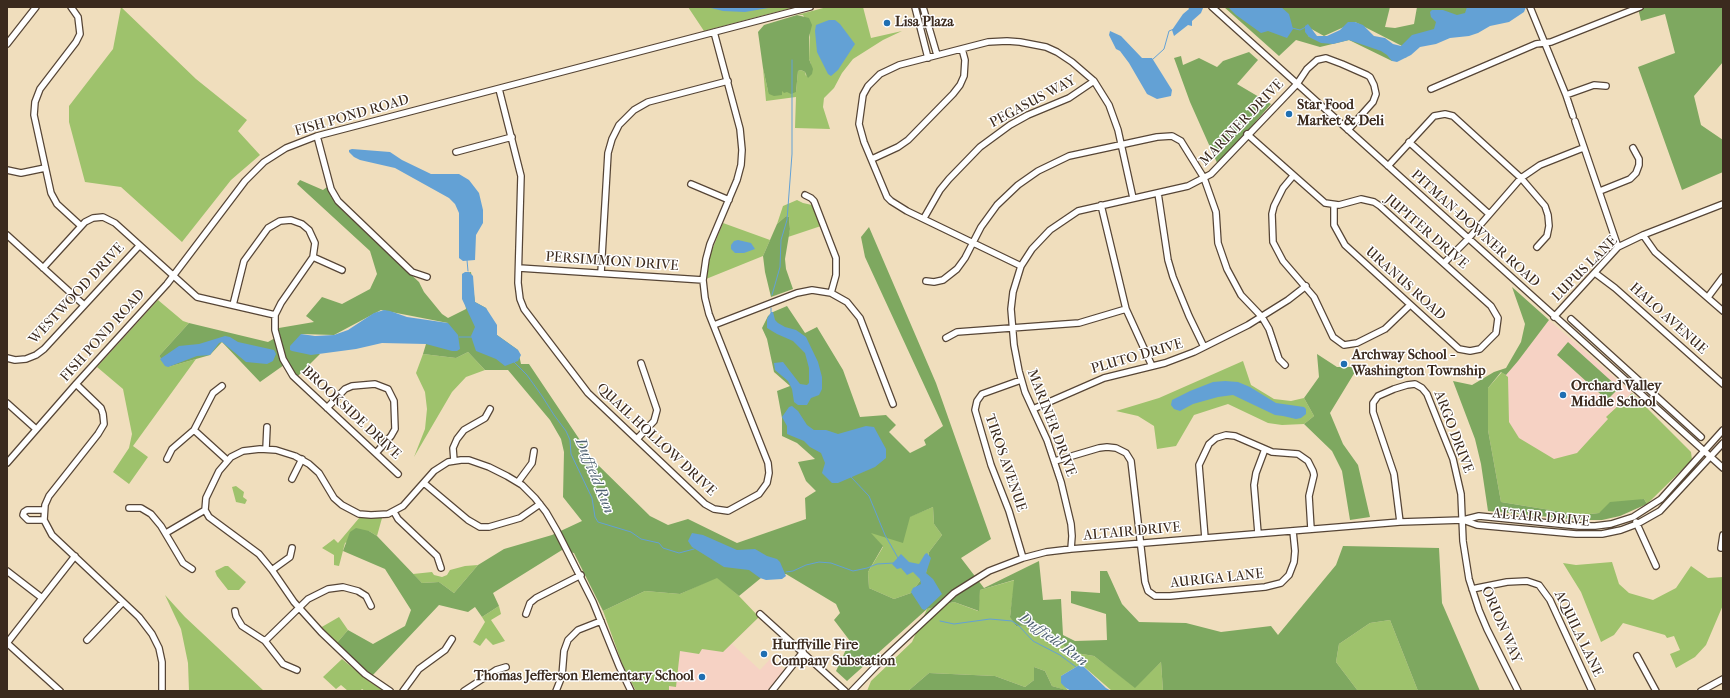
<!DOCTYPE html>
<style>
body{margin:0}
#map{position:relative;width:1730px;height:698px;overflow:hidden;background:#f0debd;font-family:"IM FELL French Canon",serif}
canvas{display:block}
.frame{position:absolute;inset:0;border:8px solid #3b2a1e;pointer-events:none}
</style>
<div id="map">
<canvas width="1730" height="698"></canvas>
<div class="frame"></div>
</div>
<script>
const ctx = document.querySelector('canvas').getContext('2d');
ctx.lineJoin = 'round';
function fill(path, color) { ctx.fillStyle = color; ctx.fill(path, 'evenodd'); }
const poly = rows => new Path2D(rows.map(r => 'M' + r).join(''));
function stroke(path, color, width, dash) { ctx.strokeStyle = color; ctx.lineWidth = width; ctx.lineCap = dash ? 'butt' : 'round'; ctx.setLineDash(dash || []); ctx.stroke(path); }
function label(font, color, halo, rows, align = 'center') {
  ctx.font = font + ' "IM FELL French Canon",serif'; ctx.lineWidth = 3; ctx.setLineDash([]); ctx.textBaseline = 'middle'; ctx.strokeStyle = halo; ctx.fillStyle = color; for (const [text, x, y, turn = 0] of rows) {
    ctx.save(); ctx.translate(x, y); ctx.rotate((+turn || 0) * Math.PI / 180); ctx.textAlign = isNaN(turn) ? turn : align; if (halo) ctx.strokeText(text, 0, 0); ctx.fillText(text, 0, 0); ctx.restore();
  }
}
fill(poly([
 [1549,320,1632,393,1691,452,1692,460,1647,504,1644,499,1501,502,1502,372,1518,361],
 [739,596,759,617,732,644,760,670,770,659,784,670,767,691,636,691,623,666,603,611]
]), '#f6d2c4');
fill(poly([
 [121,7,196,79,247,120,238,131,260,155,231,180,182,242,121,187,85,182,69,122,69,106,113,49],
 [688,7,795,7,704,31],
 [863,7,871,38,902,31,883,40,853,59,842,73,834,88,824,98,823,107,830,129,795,128,796,97,766,101,763,68,768,91,782,90,796,92,798,71,801,70,805,72,806,76,811,64,809,59,810,28,803,15,797,15,827,7],
 [797,200,803,203,812,205,821,226,788,237,790,229,789,217,786,216,777,224,783,206],
 [723,223,770,240,763,256,706,279,710,255],
 [158,300,183,321,189,323,159,356,168,367,196,359,133,446,148,457,129,484,113,472,129,448,132,434,123,389,97,367],
 [468,352,485,370,466,377,452,392,414,457,425,429,427,409,425,392,416,373,423,354,456,358],
 [1243,361,1251,385,1274,399,1291,401,1304,398,1314,416,1304,424,1282,425,1268,423,1228,404,1194,415,1176,446,1157,449,1154,426,1138,416,1116,411,1159,398],
 [1502,372,1508,377,1509,422,1519,438,1554,459,1577,453,1608,419,1606,417,1632,393,1691,452,1692,460,1647,504,1644,499,1599,513,1581,515,1501,502,1488,430,1488,388],
 [236,486,244,492,243,497,247,500,245,504,236,502,232,487],
 [933,507,934,524,942,535,929,552,926,573,911,593,894,599,869,588,868,572,883,547,870,533],
 [360,517,382,518,377,536,369,531,345,543,339,566,334,565,334,555,322,548,334,539,338,543],
 [1612,562,1619,584,1629,593,1653,600,1676,588,1691,566,1708,578,1723,577,1723,605,1706,645,1695,657,1676,668,1670,654,1680,650,1674,636,1667,638,1665,635,1623,623,1614,635,1601,642,1581,592,1563,563,1576,565],
 [478,565,454,593,439,582,422,583,413,574,432,572,434,575,442,577,447,575,450,570,465,566],
 [225,566,228,566,246,582,239,590,228,590,217,576,215,571],
 [717,577,739,596,759,617,723,652,702,649,699,654,680,651,676,687,669,686,669,691,636,691,623,666,603,611,645,591,680,594],
 [1015,580,1010,616,1016,626,1043,625,1070,652,1094,656,1135,687,1161,662,1163,691,1112,691,1081,664,1061,676,1066,688,1069,691,1052,686,1045,671,1034,667,1034,680,1025,687,995,676,929,673,908,691,867,691,871,681,912,642,927,609,954,602,978,611,980,590],
 [165,595,185,617,264,691,189,691,188,663,181,629],
 [499,606,501,614,491,620,505,641,493,645,486,638,480,646,473,642,485,622,482,617],
 [339,617,348,630,336,644,320,628],
 [1390,620,1418,691,1358,691,1336,662,1339,644,1370,623],
 [342,659,370,682,384,691,365,691,362,689,360,691,348,691,341,685,336,689,323,677]
]), '#9ec26c');
fill(poly([
 [1224,7,1390,7,1385,27,1395,28,1414,24,1417,7,1473,7,1464,18,1435,11,1437,29,1402,46,1355,22,1324,36,1306,26,1309,37,1355,35,1407,57,1392,61,1349,40,1320,47,1296,40,1279,56],
 [1640,7,1723,7,1723,62,1694,96,1701,125,1723,140,1723,172,1682,190,1638,67,1675,53,1665,14,1641,21,1638,8],
 [797,15,809,18,812,25,809,37,809,59,813,69,812,74,808,78,805,72,801,70,798,71,796,92,791,94,787,92,784,93,782,91,782,95,774,96,769,94,768,91,763,68,758,32,764,25],
 [1249,52,1258,60,1237,84,1271,104,1218,165,1190,102,1174,58,1181,56,1183,65,1199,58,1217,67,1223,61],
 [300,180,323,190,327,187,332,198,342,210,419,282,424,292,442,314,448,318,466,309,462,274,471,272,475,302,486,308,497,335,518,350,521,364,529,364,594,461,650,516,668,525,688,519,737,543,806,519,805,498,816,491,806,481,798,462,815,459,797,443,782,436,782,418,777,391,790,386,774,372,767,339,762,328,768,316,773,312,787,306,805,333,817,327,843,370,860,417,886,415,896,425,889,432,910,453,926,445,924,440,943,426,865,257,861,237,869,227,936,383,991,539,961,558,984,588,1039,561,1043,600,1061,599,1063,635,1075,641,1107,640,1106,614,1071,603,1071,591,1100,593,1100,571,1107,571,1122,604,1139,622,1186,623,1221,632,1271,626,1278,635,1336,565,1343,546,1439,548,1442,603,1480,691,1418,691,1390,620,1370,623,1339,644,1336,662,1358,691,1163,691,1161,662,1135,688,1094,656,1070,652,1043,625,1016,626,1010,617,1014,580,980,590,979,611,954,602,927,609,847,681,836,671,850,641,834,620,840,613,836,604,786,574,761,578,739,596,717,578,680,594,645,591,603,611,574,553,562,550,493,593,499,606,482,617,475,607,468,612,439,605,372,676,336,644,348,630,373,644,405,626,411,610,385,569,343,551,350,532,356,528,369,531,377,536,422,583,439,582,454,593,478,565,504,549,552,535,582,521,563,497,564,452,561,439,550,420,508,370,485,370,468,352,456,358,423,354,426,344,448,323,381,310,334,335,301,334,302,352,320,354,296,378,284,365,260,382,222,342,210,355,168,367,159,356,189,323,268,342,275,338,273,329,314,322,306,316,322,297,342,304,370,289,377,274,370,251,297,184],
 [933,507,934,524,942,535,929,552,926,573,911,593,894,599,869,588,868,572,883,546,871,533,903,543,910,517],
 [786,216,789,217,790,229,785,259,786,269,793,289,771,297,765,272,763,256,777,224],
 [1512,287,1549,320,1518,361,1506,375,1501,372,1488,388,1488,430,1501,502,1581,515,1599,513,1610,502,1644,499,1647,504,1620,516,1602,520,1580,520,1488,511,1481,464,1475,439,1453,381,1472,385,1494,372,1506,368,1521,342,1525,324],
 [1568,342,1619,388,1607,400,1557,355],
 [1317,354,1337,367,1358,367,1330,413,1343,444,1358,465,1370,517,1350,520,1342,471,1332,451,1304,424,1314,416,1304,398,1319,377],
 [1034,667,1045,671,1052,686,1070,691,908,691,929,673,995,676,1025,687,1034,680]
]), '#7ea860');
fill(poly([
 [707,7,774,7,745,12,723,11],
 [1188,7,1203,8,1201,13,1192,21,1192,26,1188,25,1174,36,1172,30,1183,14,1189,9],
 [1228,7,1281,7,1289,14,1293,29,1287,38,1268,31,1261,33,1236,15],
 [1467,7,1526,7,1524,12,1509,22,1490,26,1478,33,1469,36,1450,38,1436,44,1420,47,1411,55,1397,62,1392,61,1387,55,1381,51,1349,40,1333,44,1321,43,1309,37,1305,32,1305,26,1308,24,1317,36,1327,36,1340,30,1348,22,1355,22,1363,25,1374,36,1385,38,1393,44,1401,46,1412,35,1434,29,1436,22,1431,17,1430,12,1432,10,1443,10,1457,15,1465,13],
 [829,20,835,20,840,24,855,44,838,70,831,76,828,74,817,52,815,31,816,25],
 [1110,31,1121,36,1142,58,1152,58,1172,90,1171,96,1157,99,1147,94,1129,63,1120,51,1116,49,1109,35],
 [352,149,390,152,402,160,431,174,459,174,469,180,479,193,483,210,483,223,476,235,475,260,463,261,459,258,459,213,455,204,449,198,395,168,360,160,354,157,349,152,349,150],
 [738,240,751,243,755,249,744,253,735,253,731,249,731,245,734,241],
 [469,272,473,276,475,302,486,308,497,325,497,335,518,350,521,355,518,361,505,366,496,359,476,351,471,336,475,327,462,299,462,274,465,272],
 [384,310,390,311,407,317,448,323,458,335,460,349,457,351,452,351,426,344,382,343,356,349,311,355,292,351,290,350,290,346,301,334,315,336,334,335,348,330,374,313],
 [771,312,773,312,775,320,778,323,785,327,796,330,806,337,818,362,822,377,822,389,819,395,811,398,807,405,798,405,794,402,792,389,788,381,775,370,774,363,783,362,800,384,807,385,809,383,809,368,805,353,793,341,777,334,767,328,767,319],
 [225,336,230,337,238,342,274,350,276,354,273,361,267,364,246,362,222,342,219,343,210,355,197,356,168,367,165,366,160,359,179,346,199,344],
 [1225,381,1238,382,1250,387,1276,403,1304,407,1306,409,1306,414,1301,418,1296,419,1283,416,1275,415,1233,395,1218,397,1193,404,1180,411,1174,409,1171,405,1172,400,1190,391,1213,382],
 [792,406,798,411,807,425,814,430,826,430,838,434,866,426,874,427,886,449,886,458,875,467,838,483,832,483,822,473,825,463,821,453,810,447,804,441,787,434,787,426,782,417,789,407],
 [692,533,703,535,737,550,755,549,767,556,777,559,780,562,786,576,782,579,766,580,760,578,749,570,724,567,692,547,688,541],
 [927,553,931,558,926,573,933,579,942,594,925,610,922,609,911,592,913,588,921,584,920,579,913,572,907,575,901,568,897,569,892,564,901,554,909,562,919,564,925,554],
 [1081,664,1106,688,1111,691,1071,691,1066,688,1061,683,1061,676]
]), '#63a1d5');
stroke(poly([
 [1292,28,1300,30,1306,27],
 [1152,60,1164,49,1169,31,1174,29],
 [467,260,468,271],
 [772,295,780,267,781,240,787,220,792,154,792,60],
 [771,308,771,312],
 [459,337,472,337],
 [513,361,527,375,542,396,554,415,566,431,570,440,571,454,592,498,595,517,598,522,631,532,641,539,659,543,663,548,679,553,694,549],
 [851,477,869,496,885,535,898,558],
 [786,572,793,571,806,565,819,562,831,563,853,571,867,568,877,564,894,563],
 [940,621,954,624,990,619,1012,621,1019,626,1033,641,1060,655,1076,667]
]), '#63a1d5', 1);
const minor = poly([
 [71,7,78,17,80,34,76,42,40,89,35,102,34,115,51,193,57,204,81,226],
 [915,7,928,58],
 [923,7,937,55],
 [1212,7,1723,468],
 [1530,7,1566,95,1573,116],
 [7,44,36,7],
 [499,89,521,176,518,283,520,299,524,309,588,393,705,504,714,509,728,511,759,494,767,483,769,473,768,463,709,314,705,298,703,280,706,259,710,244,737,180,741,165,742,150,740,129,714,32],
 [1431,89,1536,44,1551,42,1640,7],
 [1566,95,1594,85,1606,86],
 [1575,121,1618,247],
 [1247,134,1325,203,1339,205,1361,199,1374,202,1380,206,1491,306,1498,318,1496,333,1480,349,1470,351,1459,349,1345,245,1334,225,1334,205],
 [317,136,331,189,338,201,412,272,427,277],
 [1409,142,1489,214],
 [456,152,512,137],
 [872,159,898,147,908,140,953,94,960,85,964,76,965,60,962,49],
 [1388,166,1434,116,1445,114,1453,116,1521,178,1545,206,1548,215,1549,226,1547,236,1537,247],
 [7,170,21,173,45,168],
 [1293,176,1283,188,1274,206,1272,214,1273,242,1283,261,1314,297,1333,337,1344,345,1357,343,1385,329,1410,305],
 [691,184,729,200],
 [1600,191,1630,179,1636,173,1639,165,1639,159,1633,148],
 [1158,193,1168,260,1173,277,1189,316,1204,347],
 [805,195,811,198,814,201,836,258,836,275,831,293],
 [1101,205,1126,309,1152,366],
 [924,218,940,190,949,179,980,147,1010,125,1028,115,1069,98,1094,81],
 [7,235,84,305],
 [1643,235,1655,252,1723,311],
 [313,257,342,270],
 [1444,263,1468,239,1521,178,1540,165,1583,148],
 [1021,266,907,211,891,201,887,197,864,142,859,124,863,95,868,86,880,74,899,65,988,42,1007,41,1020,42,1046,47,1057,52,1072,62,1094,81,1109,105,1118,130,1133,198],
 [43,268,85,222,93,218,103,217,115,223,197,297,275,315],
 [519,268,703,280],
 [601,273,608,153,612,139,619,125,634,110,648,102,728,81],
 [1595,273,1615,288,1723,384],
 [926,281,934,282,943,280,957,269,965,258,981,227,997,205,1018,185,1038,171,1069,156,1157,137,1172,136,1181,141,1204,178,1216,212,1218,243,1227,269,1241,295,1262,317,1269,329,1279,359,1285,365],
 [1708,297,1723,277],
 [233,305,244,261,268,228,280,221,291,220,302,224,309,230,315,243,313,257,281,303,275,315,275,330,283,359,293,376,398,474],
 [1554,317,1618,247,1643,235,1723,204],
 [1571,319,1701,437],
 [714,325,797,293,812,290,831,293,847,302,860,318,893,404],
 [946,338,957,332,1079,323,1126,309],
 [7,358,15,360,26,359,36,355,44,349,139,246],
 [1021,380,982,394,977,401,975,410,991,465,1009,511,1023,558],
 [76,384,101,408,103,414,104,424,98,434,49,496,45,505,44,520,52,535,139,617,152,634,159,648,162,662,162,691],
 [7,403,36,429],
 [327,408,345,389,352,386,375,384,388,389,394,401,395,429,391,436,376,453],
 [1033,409,1104,378,1165,363,1194,352,1248,325,1288,300,1306,286],
 [194,430,227,460],
 [637,439,654,421,657,410,641,363],
 [266,449,267,427],
 [167,459,172,449,194,430,213,393,222,386],
 [454,461,453,448,457,439,464,430,485,418,490,409],
 [1055,461,1099,448,1107,447,1116,448,1126,453,1131,461,1145,582,1148,591,1155,596,1170,596,1265,587,1281,583,1289,575,1294,562,1295,551,1293,531],
 [7,463,76,384,167,284,245,181,264,162,286,148,317,136,810,7],
 [292,479,302,459],
 [518,482,532,463,534,451],
 [424,483,468,520,480,527,489,527,520,518,540,504],
 [129,508,141,508,151,514,161,526,183,563,192,569],
 [44,510,27,510,24,512,23,515,28,520,44,520],
 [394,512,398,519,437,556,441,568],
 [1463,520,1477,525,1576,534,1602,534,1621,530,1637,524,1660,511,1723,443],
 [1400,522,1394,474,1373,412,1373,403,1378,396,1394,389,1407,385,1415,384,1422,388,1427,394,1453,459,1461,494,1463,541,1469,579,1479,610,1487,629,1518,691],
 [1636,522,1656,566],
 [166,533,205,510],
 [1258,533,1254,485,1256,473,1265,449],
 [1205,538,1199,465,1209,444,1216,438,1226,435,1235,436,1272,452,1298,454,1308,461,1313,471,1314,475,1309,496,1311,529],
 [1721,548,1723,535],
 [1071,549,1072,536,1071,524,1061,482,1047,440,1025,392,1019,371,1014,345,1011,309,1013,292,1021,266,1032,249,1050,230,1078,211,1188,186,1211,174,1297,84,1307,69,1317,60,1326,58,1342,64,1367,75,1370,77,1374,85,1376,94,1373,102,1348,130],
 [272,570,290,557,292,548],
 [7,571,42,598],
 [1472,589,1507,582,1527,581,1539,585,1550,600,1592,691],
 [235,611,236,616,242,626,265,641,283,664,297,670],
 [526,614,530,603,536,598,581,575],
 [760,614,845,691],
 [87,640,123,602],
 [265,641,308,599,328,589,343,587,358,591,366,596,371,606],
 [7,643,75,556],
 [7,643,60,691],
 [1637,656,1656,691],
 [390,691,365,674,321,632,294,602,272,570,259,554,209,517,205,510,206,498,219,471,231,457,243,451,260,449,276,450,295,456,309,464,319,473,334,498,342,505,359,514,371,515,388,514,403,506,434,471,448,462,461,460,469,460,489,467,507,476,522,485,535,498,546,512,557,531,593,602,619,666,631,691],
 [403,691,419,669,445,650,452,639],
 [464,691,496,670,506,667],
 [556,691,562,676,564,651,568,640,578,630,601,621],
 [772,691,803,652],
 [852,691,878,664,954,593,989,571,1023,558,1046,552,1071,549,1400,522,1463,520,1479,516,1579,526,1595,526,1611,524,1633,517,1661,499,1723,430],
 [1701,691,1723,679]
]);
stroke(minor, '#564536', 8);
stroke(minor, '#fff', 5.5);
for (const [x, y, r, color] of [
 [887,23,4,"#1f6fb2"],
 [1289,114,4,"#1f6fb2"],
 [1344,364,4,"#1f6fb2"],
 [1563,395,4,"#1f6fb2"],
 [764,654,4,"#1f6fb2"],
 [702,677,4,"#1f6fb2"]
]) { const dot = new Path2D(); dot.arc(x, y, r, 0, 2 * Math.PI); ctx.fillStyle = color; ctx.fill(dot); stroke(dot, '#fff', 1.5); }
label('bold 14px', '#3b2a1e', '#fff', [
 ["Lisa Plaza",895,23],
 ["Star Food",1297,106],
 ["Market & Deli",1297,122],
 ["Archway School -",1352,356],
 ["Washington Township",1352,372],
 ["Orchard Valley",1571,387],
 ["Middle School",1571,403],
 ["Hurffville Fire",772,646],
 ["Company Substation",772,662],
 ["Thomas Jefferson Elementary School",694,677,"right"]
], 'left');
label('14px', '#3b2a1e', '#fff', [
 ["PEGASUS WAY",1033,102,-28],
 ["FISH POND ROAD",352,116,-16],
 ["MARINER DRIVE",1242,123,-46],
 ["PITMAN-DOWNER ROAD",1475,229,42],
 ["JUPITER DRIVE",1426,232,41],
 ["PERSIMMON DRIVE",612,262,4],
 ["LUPUS LANE",1585,269,-45],
 ["URANUS ROAD",1405,284,42],
 ["WESTWOOD DRIVE",77,294,-47],
 ["HALO AVENUE",1668,319,42],
 ["FISH POND ROAD",103,336,-48],
 ["PLUTO DRIVE",1137,357,-16],
 ["BROOKSIDE DRIVE",351,413,43],
 ["MARINER DRIVE",1051,423,69],
 ["ARGO DRIVE",1453,432,69],
 ["QUAIL HOLLOW DRIVE",656,440,43],
 ["TIROS AVENUE",1005,463,71],
 ["ALTAIR DRIVE",1541,518,5],
 ["ALTAIR DRIVE",1132,532,-5],
 ["AURIGA LANE",1217,579,-6],
 ["ORION WAY",1501,625,67],
 ["AQUILA LANE",1578,634,64]
]);
label('italic 15px', '#4d6070', '#fff', [
 ["Duffield Run",594,476,68],
 ["Duffield Run",1053,640,36]
]);
</script>
